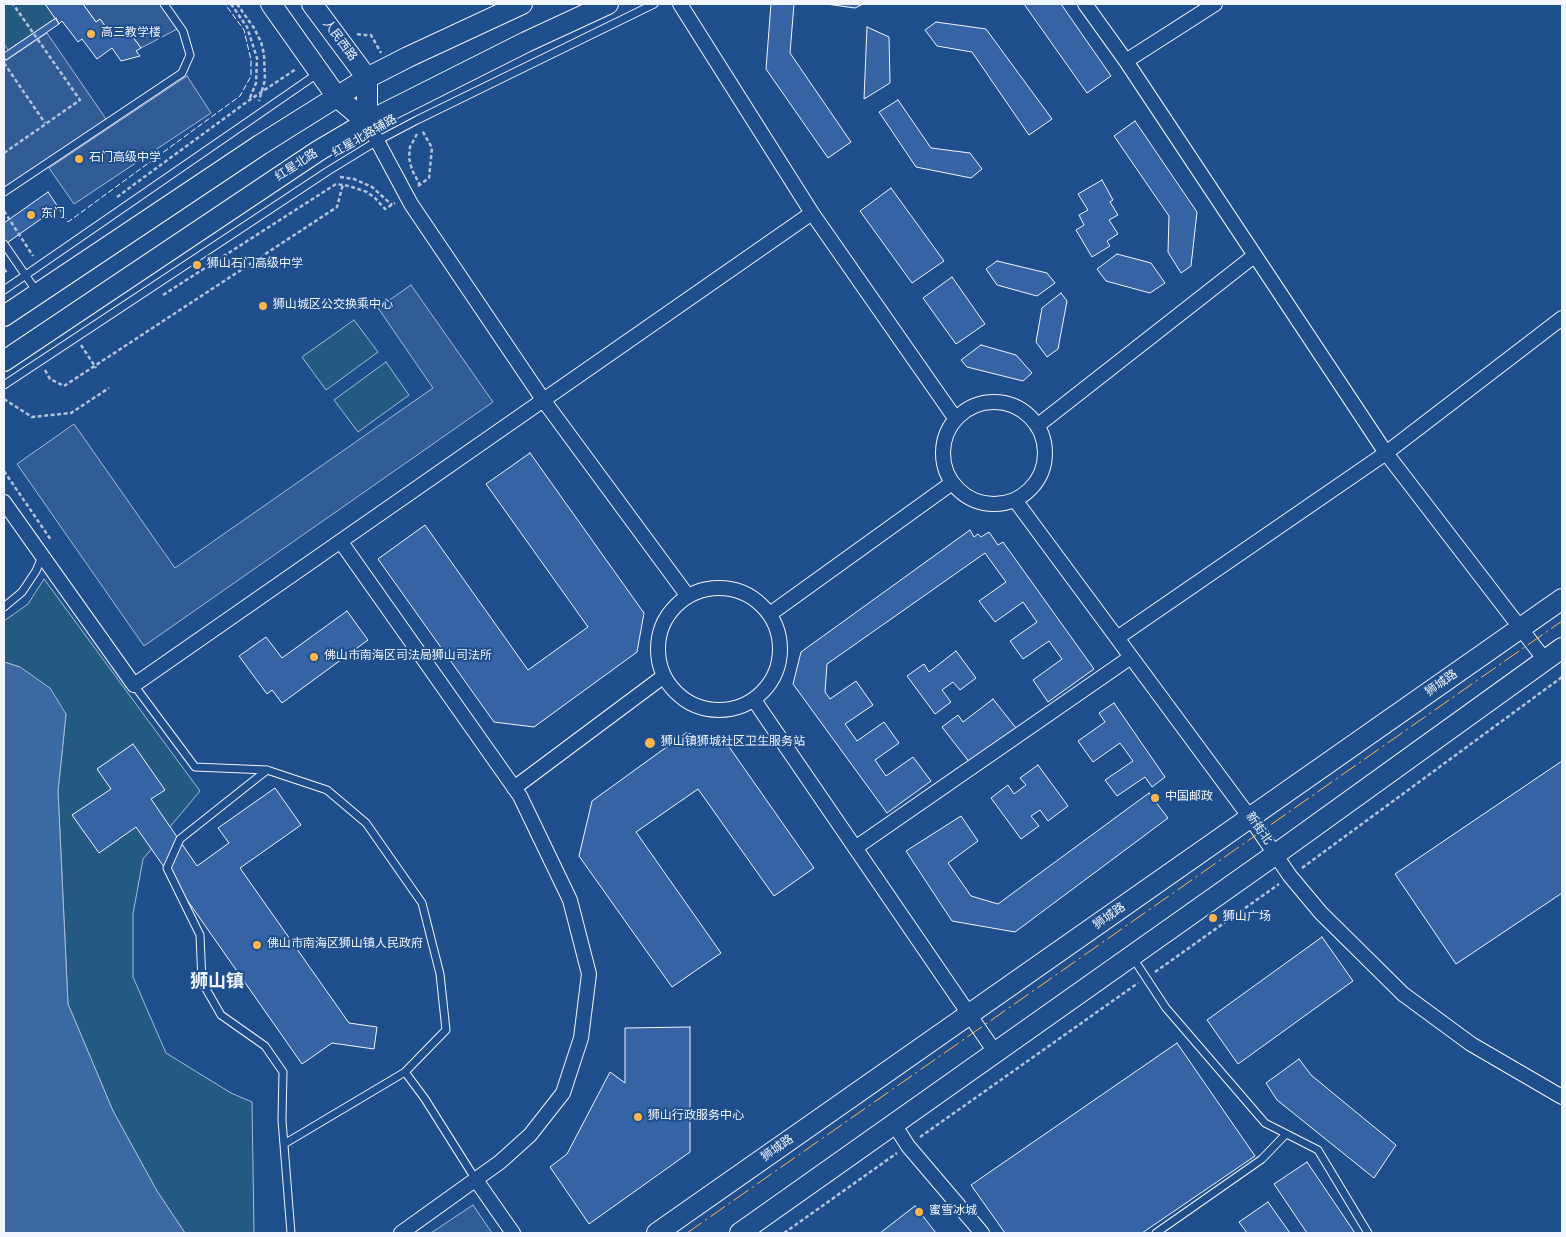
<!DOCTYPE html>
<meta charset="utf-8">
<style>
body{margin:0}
#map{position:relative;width:1566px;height:1237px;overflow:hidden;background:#1f4e8c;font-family:Overpass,sans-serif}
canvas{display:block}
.frame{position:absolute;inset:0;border:5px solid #f2f6ff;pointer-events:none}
</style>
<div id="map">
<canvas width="1566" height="1237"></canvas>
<div class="frame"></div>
</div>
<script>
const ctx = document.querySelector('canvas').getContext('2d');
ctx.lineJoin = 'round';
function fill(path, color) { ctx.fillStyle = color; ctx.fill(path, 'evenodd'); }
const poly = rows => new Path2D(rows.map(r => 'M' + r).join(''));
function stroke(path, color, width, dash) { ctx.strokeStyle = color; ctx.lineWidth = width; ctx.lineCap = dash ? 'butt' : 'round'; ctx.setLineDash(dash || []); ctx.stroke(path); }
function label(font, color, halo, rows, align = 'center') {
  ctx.font = font + ' Overpass,"Noto Sans SC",sans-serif'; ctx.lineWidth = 4; ctx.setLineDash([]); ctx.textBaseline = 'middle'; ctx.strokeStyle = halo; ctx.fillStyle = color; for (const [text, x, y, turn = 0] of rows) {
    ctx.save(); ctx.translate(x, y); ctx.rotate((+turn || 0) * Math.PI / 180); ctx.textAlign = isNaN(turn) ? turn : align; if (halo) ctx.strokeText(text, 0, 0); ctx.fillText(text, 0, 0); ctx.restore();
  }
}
const green = poly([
 [4,4,45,4,56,18,8,50,4,44,4,4],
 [354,320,378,352,326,390,302,357,354,320],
 [386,362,409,395,358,432,334,400,386,362],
 [44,579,200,791,143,859,133,914,133,977,166,1053,231,1093,252,1102,254,1233,185,1233,157,1191,113,1111,68,1004,58,791,66,714,20,667,4,662,4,621,28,604,44,579]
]);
fill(green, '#245a82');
stroke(green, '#a8bbd7', 1);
const parking = poly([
 [83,4,164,4,181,27,141,48,127,29,114,38,100,19,96,22,83,4],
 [47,33,108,122,4,192,4,62,47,33],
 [187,76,211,113,74,204,49,168,187,76],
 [411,285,493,402,144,646,17,464,74,424,175,568,433,388,378,308,411,285],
 [473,1205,492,1233,431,1233,473,1205]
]);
fill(parking, '#305b95');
stroke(parking, '#a8bbd7', 1);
const water = poly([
 [4,662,20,667,50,688,66,714,58,791,68,1004,113,1111,157,1191,185,1233,4,1233,4,662]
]);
fill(water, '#3b69a3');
stroke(water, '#a8bbd7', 1);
const building = poly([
 [45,4,83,4,96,22,100,19,114,38,127,29,141,48,136,51,140,56,121,61,112,48,97,59,82,39,78,42,62,21,59,24,45,4],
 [771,4,794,4,790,53,851,142,828,158,766,69,771,4],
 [826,4,863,4,855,8,826,4],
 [1024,4,1061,4,1111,76,1087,93,1024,4],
 [56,18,59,24,6,60,4,57,4,53,56,18],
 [936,22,986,29,1052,119,1029,135,972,52,937,46,925,30,936,22],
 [867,27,889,37,890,83,864,99,867,27],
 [898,100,931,148,970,153,982,169,971,178,916,167,879,112,898,100],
 [1135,121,1197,212,1191,266,1181,273,1168,252,1169,216,1114,136,1135,121],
 [1102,180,1113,200,1110,202,1118,215,1109,220,1118,234,1107,241,1110,246,1092,257,1076,230,1084,225,1079,215,1088,210,1078,194,1102,180],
 [891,188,944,261,912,283,860,211,891,188],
 [48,192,58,207,4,245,4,223,48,192],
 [1117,254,1151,263,1165,283,1150,293,1106,281,1097,269,1117,254],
 [997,261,1047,273,1055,283,1037,296,997,285,986,269,997,261],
 [952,277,985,324,956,344,923,298,952,277],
 [1061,293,1067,301,1058,349,1047,357,1036,342,1042,308,1061,293],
 [981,345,1016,355,1032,373,1023,381,967,367,961,360,981,345],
 [530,453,644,613,637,652,534,727,494,722,378,559,425,525,528,670,588,627,486,484,530,453],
 [970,530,974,537,978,534,981,537,989,532,998,545,1003,542,1094,669,1048,702,1033,680,1062,659,1049,641,1023,659,1010,641,1037,622,1023,602,995,622,979,601,1006,582,985,553,827,664,825,692,830,699,856,681,873,705,845,724,857,741,884,722,899,743,875,760,886,776,913,757,931,781,887,813,793,684,801,652,970,530],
 [347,611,368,640,282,703,272,690,267,694,239,656,266,637,282,658,347,611],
 [956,651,976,678,960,690,953,682,942,690,951,702,935,714,907,676,924,664,929,672,956,651],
 [993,699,1016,728,970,763,942,727,958,715,963,722,993,699],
 [1114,703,1165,777,1152,787,1145,777,1117,796,1105,780,1133,761,1120,743,1093,762,1078,741,1105,722,1099,713,1114,703],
 [686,733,725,741,814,868,774,896,698,789,636,832,721,953,672,987,579,856,592,801,686,733],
 [133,744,165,790,151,799,197,866,229,843,218,828,275,788,301,825,240,868,349,1023,377,1027,374,1049,332,1043,302,1064,136,827,99,853,72,815,111,789,97,769,133,744],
 [1562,761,1562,893,1456,964,1395,874,1562,761],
 [1038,765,1068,806,1048,821,1040,810,1031,816,1039,826,1021,839,991,798,1008,785,1014,794,1026,785,1020,778,1038,765],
 [1149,793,1168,818,1015,932,952,921,906,851,961,816,978,841,948,863,971,896,998,904,1149,793],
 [1322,937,1353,981,1238,1064,1207,1020,1322,937],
 [690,1027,690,1152,589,1224,550,1167,567,1154,610,1072,625,1083,625,1028,690,1027],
 [1177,1043,1255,1156,1142,1233,1005,1233,971,1185,1177,1043],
 [1299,1059,1311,1075,1396,1145,1374,1178,1277,1100,1266,1083,1299,1059],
 [1307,1162,1355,1233,1307,1233,1274,1184,1307,1162],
 [1268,1202,1290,1233,1247,1233,1239,1222,1268,1202],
 [915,1206,936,1233,880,1233,915,1206]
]);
fill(building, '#3563a3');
stroke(building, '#f2f6ff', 1);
const lane = poly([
 [4,192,182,73,190,55,183,31,164,4],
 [4,244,37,292],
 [4,290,317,74],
 [4,385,328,171,377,141,417,120,654,4],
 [4,607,22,592,36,571,42,557],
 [134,685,195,767,267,770,327,790,366,823,422,903,440,974,446,1030,405,1072,425,1099,476,1180],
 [267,770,180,839,167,868,200,935,202,982,221,1015,265,1046,283,1072,282,1120,291,1233],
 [1133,958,1166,1008,1265,1123,1318,1150,1368,1233],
 [284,1144,405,1072],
 [1156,1233,1262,1159,1286,1134]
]);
const street = poly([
 [680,4,812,213,955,418],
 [1085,4,1126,61,1386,453,1545,660],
 [1126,61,1215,4],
 [367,122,411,204,544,401,687,595],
 '943 453a51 51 0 1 1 102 0a51 51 0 1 1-102 0Z',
 [1037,426,1254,256],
 [1015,500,1251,819,1290,876,1321,913,1403,994,1471,1044,1562,1097],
 [4,502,134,685,812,213],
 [341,542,520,796,570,900,589,974,581,1038,563,1093,530,1135,500,1162,401,1233],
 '658 649a61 61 0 1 1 122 0a61 61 0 1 1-122 0Z',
 [770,614,952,483],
 [1117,638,1386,453,1562,318],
 [754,700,995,1052],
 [514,788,664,676],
 [855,848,1131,657],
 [894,1124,908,1146,982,1233],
 [476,1180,513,1233]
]);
const secondary = poly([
 [271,4,337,97,367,122],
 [312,4,367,78],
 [367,78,367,122],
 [4,316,260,145,367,78,408,57,522,4],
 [4,361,318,151,367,122,526,42,608,4],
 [657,1233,1562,599],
 [740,1233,1276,854,1562,648]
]);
stroke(lane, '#f2f6ff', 9);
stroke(street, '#f2f6ff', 16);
stroke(secondary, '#f2f6ff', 22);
stroke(poly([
 [231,4,247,27,257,58,256,83,249,100],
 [237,4,254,28,261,42,264,54,265,80,259,101],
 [357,34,362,35,371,35,381,53],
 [4,63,45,123],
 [417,134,410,147,409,158,412,170,420,185],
 [4,153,80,100,13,4],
 [340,177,354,179,372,187,392,205],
 [418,186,429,178,432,148,422,130],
 [117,197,248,101,296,69],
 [4,211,33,256],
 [4,269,8,274],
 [163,295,336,184,349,186,367,192,375,198,385,209,395,203],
 [81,345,96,368],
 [45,370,50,379,64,386,337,207,343,184],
 [4,399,32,417,71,413,109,388],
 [4,471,51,540],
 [1302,868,1562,677],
 [1155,972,1279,884],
 [920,1137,1138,983],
 [784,1233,897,1153]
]), '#b3c4dc', 2.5, [4, 2.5]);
stroke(lane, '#1f4e8c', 7);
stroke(street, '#1f4e8c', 14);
stroke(secondary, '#1f4e8c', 20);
stroke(poly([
 [58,207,68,222,240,96,251,76,251,60,244,30,225,4]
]), '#f2f6ff', 1, [6, 2.5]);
stroke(poly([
 [687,1233,1562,621]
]), '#ffb74d', 1, [18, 4, 2.5, 4]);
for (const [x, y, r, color] of [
 [91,34,5,"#ffb74d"],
 [79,159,5,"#ffb74d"],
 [31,215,5,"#ffb74d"],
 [197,265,5,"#ffb74d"],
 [263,306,5,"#ffb74d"],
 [314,657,5,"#ffb74d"],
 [650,743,6,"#ffb74d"],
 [1155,798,5,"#ffb74d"],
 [1213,918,5,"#ffb74d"],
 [257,945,5,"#ffb74d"],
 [638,1117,5,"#ffb74d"],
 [919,1212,5,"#ffb74d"]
]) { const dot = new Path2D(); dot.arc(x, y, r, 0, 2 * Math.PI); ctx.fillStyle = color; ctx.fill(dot); stroke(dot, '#1f4e8c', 2); }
label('12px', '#f2f6ff', '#1f4e8c', [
 ["高三教学楼",101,34],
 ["石门高级中学",89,159],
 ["东门",41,215],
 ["狮山石门高级中学",207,265],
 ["狮山城区公交换乘中心",273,306],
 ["佛山市南海区司法局狮山司法所",324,657],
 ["狮山镇狮城社区卫生服务站",661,743],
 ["中国邮政",1165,798],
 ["狮山广场",1223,918],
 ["佛山市南海区狮山镇人民政府",267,945],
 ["狮山行政服务中心",648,1117],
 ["蜜雪冰城",929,1212]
], 'left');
label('12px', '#f2f6ff', '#1f4e8c', [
 ["人民西路",339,41,53],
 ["红星北路辅路",365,137,-30],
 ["红星北路",297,166,-33],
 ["狮城路",1442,684,-35],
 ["新街北",1258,829,55],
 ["狮城路",1110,917,-35],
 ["狮城路",778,1149,-35]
]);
label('bold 18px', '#f2f6ff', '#1f4e8c', [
 ["狮山镇",217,983]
]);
</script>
